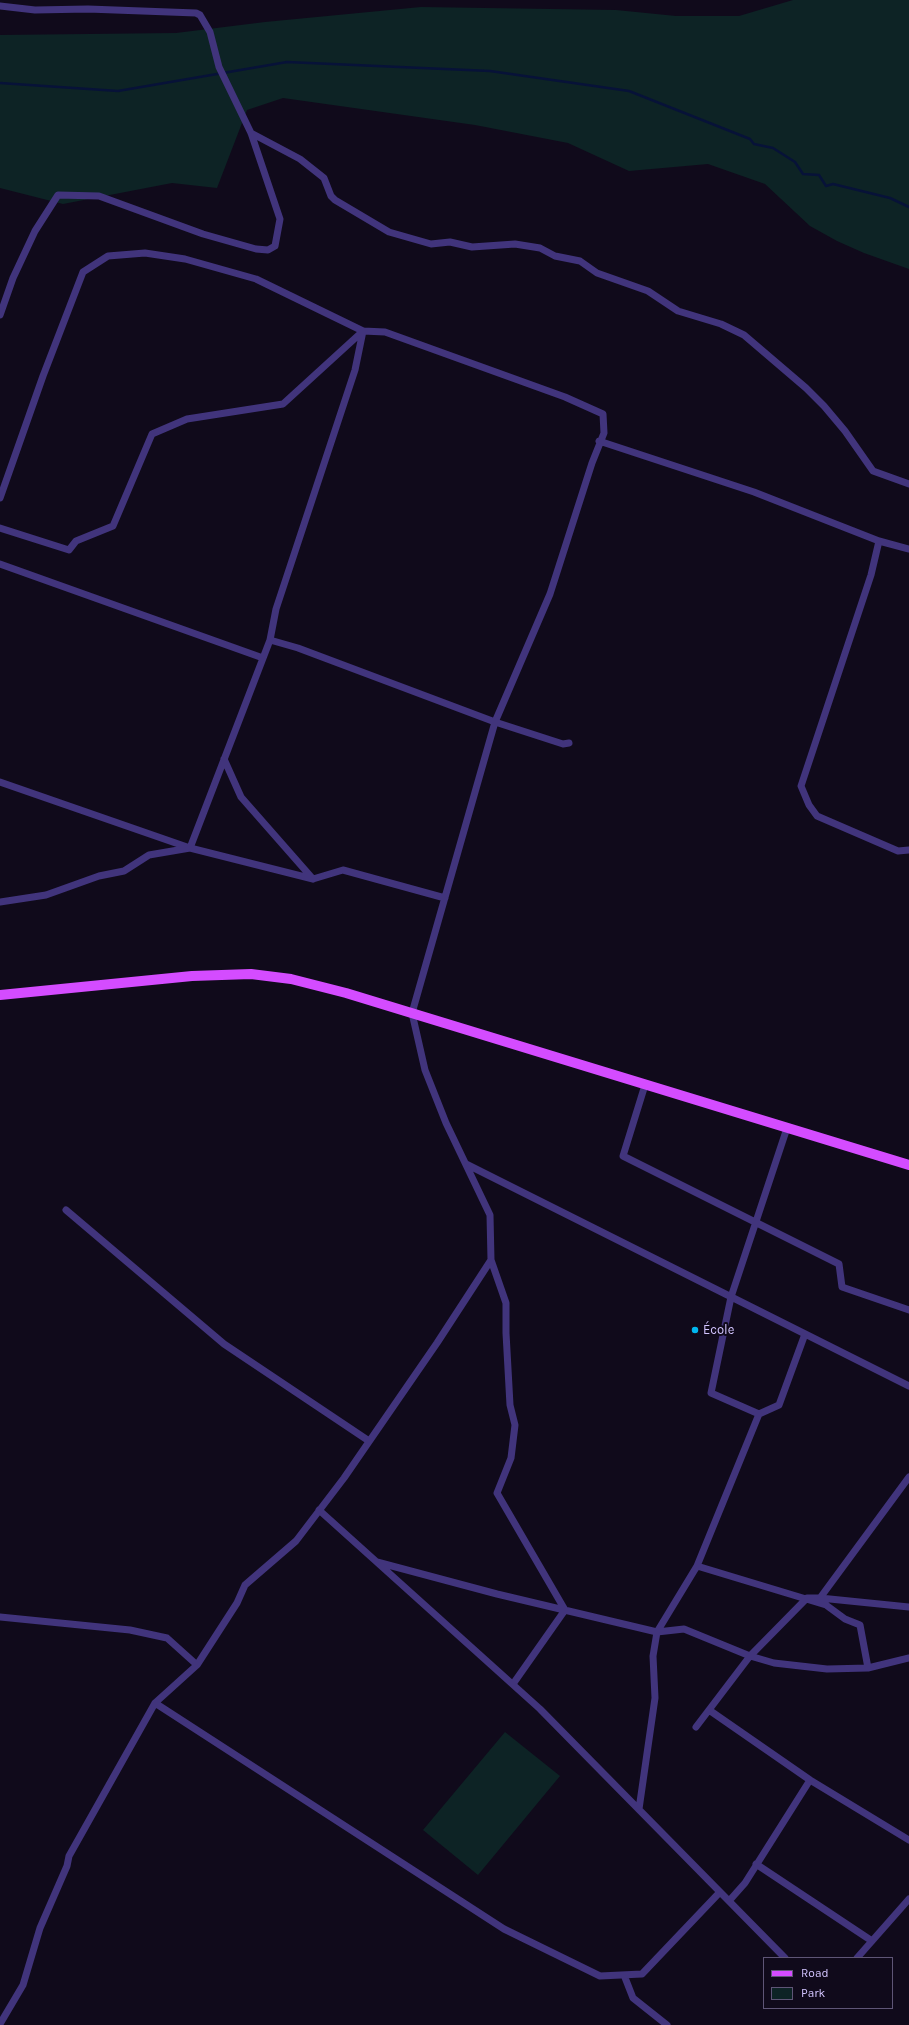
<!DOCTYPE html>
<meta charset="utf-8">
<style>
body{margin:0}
#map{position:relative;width:909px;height:2025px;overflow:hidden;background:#100a1b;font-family:Karla,sans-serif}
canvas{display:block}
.legend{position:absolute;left:763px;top:1957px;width:130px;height:52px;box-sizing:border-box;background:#100a1b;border:1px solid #5e5576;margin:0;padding:5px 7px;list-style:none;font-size:12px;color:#d3c5ff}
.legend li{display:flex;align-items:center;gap:8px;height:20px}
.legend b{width:20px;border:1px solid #5e5576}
</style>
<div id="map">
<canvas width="909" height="2025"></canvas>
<ul class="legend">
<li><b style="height:5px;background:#d44cff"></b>Road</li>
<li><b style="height:11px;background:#0d2325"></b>Park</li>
</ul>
</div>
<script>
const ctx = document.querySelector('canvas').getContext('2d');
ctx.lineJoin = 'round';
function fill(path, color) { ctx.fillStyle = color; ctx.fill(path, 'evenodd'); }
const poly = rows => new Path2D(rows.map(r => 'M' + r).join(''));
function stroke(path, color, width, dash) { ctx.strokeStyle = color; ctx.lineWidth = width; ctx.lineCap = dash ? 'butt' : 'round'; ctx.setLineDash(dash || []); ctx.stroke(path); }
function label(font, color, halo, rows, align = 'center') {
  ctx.font = font + ' Karla,sans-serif'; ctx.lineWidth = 4; ctx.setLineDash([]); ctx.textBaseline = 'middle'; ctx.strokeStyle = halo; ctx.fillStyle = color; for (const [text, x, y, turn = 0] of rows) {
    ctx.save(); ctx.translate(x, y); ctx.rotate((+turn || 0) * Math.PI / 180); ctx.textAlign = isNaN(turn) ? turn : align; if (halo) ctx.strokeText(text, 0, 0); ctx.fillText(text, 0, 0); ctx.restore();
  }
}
fill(poly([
 [793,0,909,0,909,269,864,253,837,241,810,226,765,184,708,164,629,171,568,143,475,125,283,98,247,110,217,188,172,183,63,204,0,188,0,35,176,33,265,22,421,7,616,10,676,16,739,16],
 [505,1732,560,1776,478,1875,423,1830]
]), '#0d2325');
stroke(poly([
 [0,83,118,91,287,62,490,71,629,91,750,139,754,144,773,148,795,162,803,174,819,175,826,186,833,184,890,198,909,207]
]), '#071238', 2.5);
stroke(poly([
 [0,6,35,10,88,9,196,13,200,15,210,32,219,67,251,133,280,219,275,246,268,250,256,249,203,234,99,196,58,195,35,231,13,278,0,315],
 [251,133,300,159,324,178,331,196,335,200,389,232,431,244,450,242,472,247,515,244,540,248,555,256,580,261,597,273,648,291,678,311,721,324,744,335,806,388,824,406,845,431,873,471,909,484],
 [363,331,355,370,276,609,270,640,190,848,313,879,343,870,445,898],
 [599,441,754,492,879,541,909,549],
 [0,498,43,376,83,272,108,256,145,253,185,259,256,279,363,331,385,332,565,397,603,414,604,433,592,463,550,594,495,722,412,1013,425,1070,446,1123,490,1215,491,1260,437,1343,344,1478,296,1541,245,1585,237,1603,197,1665,155,1703,69,1856,67,1866,40,1928,23,1985,0,2024],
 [0,528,69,550,76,541,113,526,152,434,187,419,283,404,363,331],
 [879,541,871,575,801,786,809,805,817,816,898,851,909,850],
 [0,564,263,658],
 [270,640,298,648,495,722,563,744,569,743],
 [224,759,241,797,313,879],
 [0,782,190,848],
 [0,902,46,895,99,876,124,871,149,855,190,848],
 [645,1085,623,1156,839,1264,842,1287,909,1310],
 [466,1164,909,1386],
 [66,1210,224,1344,369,1441],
 [491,1260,506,1303,506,1333,510,1405,515,1425,511,1458,497,1493,565,1610,513,1684],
 [759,1414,711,1393,731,1297,787,1128],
 [319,1510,540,1709,785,1958],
 [377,1562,497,1594,657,1632,684,1629,750,1656,774,1663,827,1669,868,1668,909,1658],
 [697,1566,826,1605,845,1619,860,1625,868,1668],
 [820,1598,909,1607],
 [0,1617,130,1630,167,1638,197,1665],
 [155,1703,504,1929,600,1976,642,1974,720,1892],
 [709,1710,810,1780,909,1840],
 [696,1727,750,1656,807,1598,820,1598,909,1477],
 [639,1809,655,1698,653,1656,657,1632,697,1566,759,1414,779,1405,805,1334],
 [756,1864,872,1941],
 [729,1901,745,1883,810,1780],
 [857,1958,909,1899],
 [624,1975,633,1998,667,2025]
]), '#41347c', 7);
stroke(poly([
 [0,995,192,976,251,974,291,979,346,993,909,1165]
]), '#d44cff', 10);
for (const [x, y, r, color] of [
 [695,1330,4,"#00b7f0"]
]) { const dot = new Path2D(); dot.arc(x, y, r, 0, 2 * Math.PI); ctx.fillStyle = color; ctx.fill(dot); stroke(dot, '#100a1b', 1.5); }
label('13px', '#d3c5ff', '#100a1b', [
 ["École",703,1330]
], 'left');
</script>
